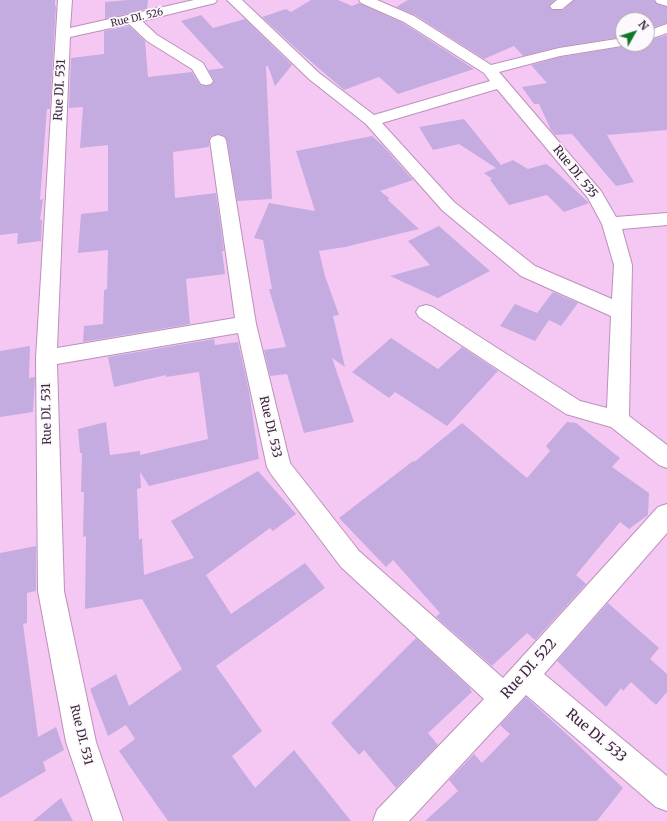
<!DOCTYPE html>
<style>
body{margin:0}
#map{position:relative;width:667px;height:821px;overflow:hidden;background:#f5c8f4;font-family:Merriweather,serif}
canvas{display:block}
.north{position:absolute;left:615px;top:12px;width:40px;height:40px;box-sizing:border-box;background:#fdf8fd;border:1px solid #afa5af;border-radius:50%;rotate:51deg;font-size:11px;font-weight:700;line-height:16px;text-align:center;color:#3a293a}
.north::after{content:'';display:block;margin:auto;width:14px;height:18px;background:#11782a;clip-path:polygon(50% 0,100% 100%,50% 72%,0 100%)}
</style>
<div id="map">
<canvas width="667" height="821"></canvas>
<div class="north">N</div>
</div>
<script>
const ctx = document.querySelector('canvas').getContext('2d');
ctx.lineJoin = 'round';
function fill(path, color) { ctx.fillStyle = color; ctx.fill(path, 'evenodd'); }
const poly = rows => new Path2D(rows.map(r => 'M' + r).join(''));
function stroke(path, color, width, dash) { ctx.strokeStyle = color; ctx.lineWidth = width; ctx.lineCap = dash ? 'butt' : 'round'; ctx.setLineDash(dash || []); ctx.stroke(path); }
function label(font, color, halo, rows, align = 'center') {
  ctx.font = font + ' Merriweather,serif'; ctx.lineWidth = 3.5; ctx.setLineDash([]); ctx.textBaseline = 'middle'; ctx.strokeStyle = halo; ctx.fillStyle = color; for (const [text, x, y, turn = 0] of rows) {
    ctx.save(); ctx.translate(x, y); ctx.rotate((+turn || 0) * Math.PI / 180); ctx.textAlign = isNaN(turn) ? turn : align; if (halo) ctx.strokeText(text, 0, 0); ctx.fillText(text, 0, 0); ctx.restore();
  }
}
fill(poly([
 [0,0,55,0,55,6,56,6,50,109,47,109,40,200,43,199,40,220,42,220,41,241,17,244,18,233,0,235],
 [128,0,148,0,147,9,105,19,105,2],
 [311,0,338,0,352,6,359,3,403,23,474,69,398,94,379,77,344,90,301,53,262,17,286,9,291,12],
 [408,0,555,0,549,6,552,10,563,10,574,0,654,0,657,4,667,7,667,23,647,29,647,20,623,20,623,37,559,47,523,56,514,46,484,59,415,15,396,7],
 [201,15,213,28,245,19,292,65,275,86,268,66,266,66,272,199,237,201,227,140,224,136,218,134,211,136,209,140,209,147,173,152,175,198,216,193,224,251,222,251,225,274,186,279,190,324,83,342,84,326,103,324,104,290,107,289,108,250,78,253,81,214,108,211,108,145,80,148,83,107,69,108,71,58,104,54,104,31,129,26,145,41,148,77,192,72,200,85,206,86,211,85,214,80,208,70,224,68,181,21],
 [667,35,667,130,607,135,634,182,616,186,572,134,555,135,551,130,539,104,534,104,522,87,547,83,531,65,560,57,628,46,630,44,647,44,647,41],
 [464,119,501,165,513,160,528,169,546,164,553,169,589,203,564,212,547,195,509,205,490,180,492,179,484,173,496,168,459,144,433,150,419,127],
 [372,136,382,145,413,180,380,191,389,198,388,200,419,229,345,247,319,251,325,276,339,315,333,316,345,367,332,358,354,422,304,433,287,374,270,376,264,350,286,347,269,289,272,289,263,240,254,238,269,203,315,211,296,151],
 [439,226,490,271,438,298,390,276,430,265,408,241],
 [553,292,578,303,561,326,549,320,535,341,500,326,515,304,537,313],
 [391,338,438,369,462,347,498,371,447,426,395,392,389,398,352,372],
 [214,339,215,345,238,342,249,391,259,459,149,486,140,472,141,488,137,489,139,540,142,538,144,575,194,558,171,521,258,471,296,514,273,531,270,528,206,575,231,614,305,563,325,588,216,666,262,731,232,756,255,788,294,750,351,821,168,821,119,751,135,739,126,725,108,736,90,689,116,674,129,706,182,669,142,599,85,609,86,536,83,537,84,492,81,492,82,453,80,453,78,429,106,422,110,455,140,451,140,455,208,439,199,372,166,377,166,375,114,387,108,357],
 [30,346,29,378,35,377,33,412,0,417,0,351],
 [567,422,576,423,620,458,612,467,649,493,648,515,629,529,620,522,576,575,586,584,535,640,527,633,492,666,436,617,440,613,393,560,386,567,339,518,413,461,414,462,462,423,527,478,550,451,546,446],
 [36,546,36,591,27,593,27,623,23,624,38,737,56,727,64,750,43,762,46,771,0,798,0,553],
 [608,603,659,648,650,659,667,674,667,692,656,705,631,682,623,691,621,688,606,707,557,661],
 [416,638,469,687,472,692,428,733,438,745,396,788,364,750,359,755,331,723],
 [526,697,571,738,623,788,597,821,425,821,458,791,449,780,474,754,482,763,510,734,500,725],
 [61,798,73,821,33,821]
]), '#c4ace0');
const minor = poly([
 [58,0,72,0,70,28,194,0,217,0,215,3,142,21,157,35,203,63,213,81,211,84,206,85,201,84,192,69,147,41,129,24,70,37,57,348,235,318,210,140,212,137,218,135,224,137,226,140,256,324,290,463,359,551,503,678,658,507,667,504,667,533,544,674,667,776,667,811,656,807,526,695,409,821,373,821,377,810,484,699,341,567,271,474,267,467,238,333,57,364,64,591,96,742,123,821,93,821,66,742,38,591,36,358,58,0],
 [227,0,242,0,319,73,374,115,490,81,484,73,404,22,361,3,359,0,377,0,414,16,491,65,559,48,623,38,623,44,629,44,628,45,560,56,499,72,601,191,616,217,667,213,667,225,622,229,632,265,629,416,667,445,667,468,659,465,611,427,566,414,419,317,416,312,419,307,426,305,433,307,580,401,607,408,611,316,521,276,442,210,366,124,309,79,227,0],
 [497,89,588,198,602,224,614,265,612,299,535,266,454,202,382,123,497,89],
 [557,0,573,0,562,9,552,9,550,6,557,0],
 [655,0,667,0,667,6,657,3,655,0],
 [667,24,667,33,647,40,647,31,667,24]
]);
stroke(minor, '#bb90bb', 2);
fill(minor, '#fff');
label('10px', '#3a293a', '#fdf8fd', [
 ["Rue DI. 526",137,18,-13]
]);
label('12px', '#3a293a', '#fdf8fd', [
 ["Rue DI. 531",60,90,-87],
 ["Rue DI. 535",575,172,51],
 ["Rue DI. 531",47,414,-91],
 ["Rue DI. 533",270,427,77],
 ["Rue DI. 531",81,735,76]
]);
label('14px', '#3a293a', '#fdf8fd', [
 ["Rue DI. 522",529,669,-48],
 ["Rue DI. 533",596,736,40]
]);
</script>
